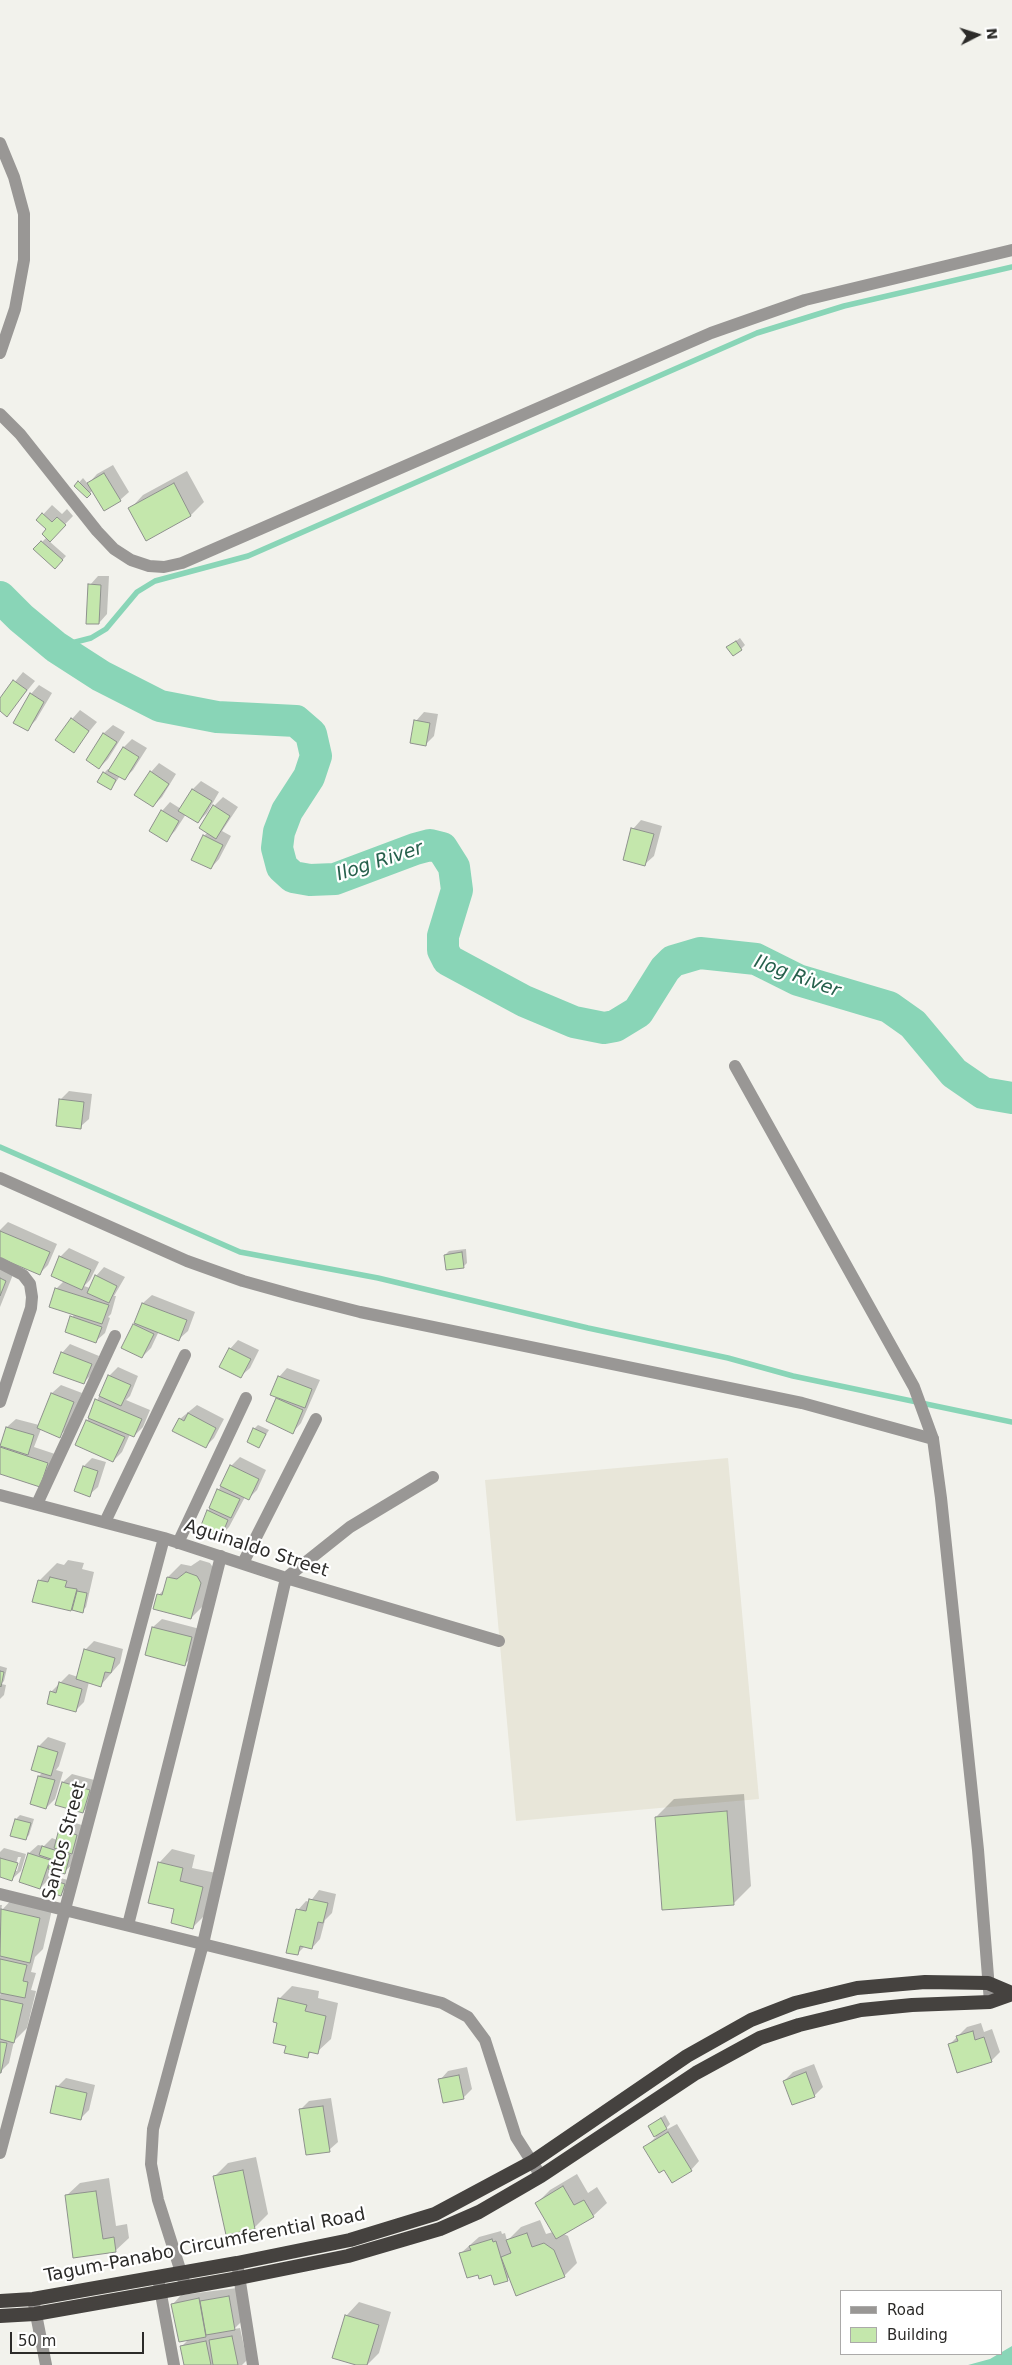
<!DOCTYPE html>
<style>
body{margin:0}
#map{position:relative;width:1012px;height:2365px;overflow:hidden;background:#f2f2ec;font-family:"DejaVu Sans",sans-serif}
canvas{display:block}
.legend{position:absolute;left:840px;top:2290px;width:162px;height:65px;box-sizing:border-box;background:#fff;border:1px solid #abaaa9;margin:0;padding:6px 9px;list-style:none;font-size:15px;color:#2c2b29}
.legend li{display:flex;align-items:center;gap:10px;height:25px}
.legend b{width:25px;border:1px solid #abaaa9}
.north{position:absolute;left:952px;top:10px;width:50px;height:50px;-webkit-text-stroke:4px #fff;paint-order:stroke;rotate:85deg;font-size:14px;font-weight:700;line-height:20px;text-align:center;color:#2c2b29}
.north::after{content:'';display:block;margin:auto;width:18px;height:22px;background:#2c2b29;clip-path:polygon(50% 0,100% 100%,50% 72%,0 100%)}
.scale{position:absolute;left:10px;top:2332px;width:134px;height:22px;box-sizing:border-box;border:2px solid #2c2b29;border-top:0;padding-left:6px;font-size:15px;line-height:18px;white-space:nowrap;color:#2c2b29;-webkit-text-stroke:4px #fff;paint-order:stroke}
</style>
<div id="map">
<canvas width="1012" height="2365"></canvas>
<ul class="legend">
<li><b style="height:6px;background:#999795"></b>Road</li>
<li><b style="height:14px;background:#c4e7ac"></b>Building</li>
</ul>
<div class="north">N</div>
<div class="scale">50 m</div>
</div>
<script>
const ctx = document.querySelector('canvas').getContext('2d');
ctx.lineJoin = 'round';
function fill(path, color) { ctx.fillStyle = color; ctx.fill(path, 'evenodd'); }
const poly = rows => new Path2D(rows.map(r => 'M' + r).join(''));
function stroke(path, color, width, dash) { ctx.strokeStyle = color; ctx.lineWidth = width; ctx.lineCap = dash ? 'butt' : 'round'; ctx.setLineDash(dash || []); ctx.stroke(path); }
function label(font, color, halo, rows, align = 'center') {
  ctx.font = font + ' "DejaVu Sans",sans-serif'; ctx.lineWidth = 4.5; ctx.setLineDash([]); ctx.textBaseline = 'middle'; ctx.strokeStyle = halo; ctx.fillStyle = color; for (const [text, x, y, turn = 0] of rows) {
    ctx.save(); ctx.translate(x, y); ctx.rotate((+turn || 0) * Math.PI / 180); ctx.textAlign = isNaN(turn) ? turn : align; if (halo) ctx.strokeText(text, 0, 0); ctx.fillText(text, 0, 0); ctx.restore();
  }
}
fill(poly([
 [728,1458,759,1799,516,1821,485,1480]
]), '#e8e6d9');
fill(poly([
 [1012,2346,1012,2365,968,2365,990,2359]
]), '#89d5b7');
fill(poly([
 [113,465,129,492,120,500,93,490,87,496,76,486,83,478,88,484,97,474],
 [187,471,204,502,191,515,146,540,130,509,143,495],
 [52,505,62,514,67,509,73,516,49,541,66,556,59,564,42,542,47,537,48,529,38,520],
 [98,576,109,576,107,614,99,623,90,585],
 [740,638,745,645,741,649,728,647],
 [23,672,35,681,7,715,0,710,0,700],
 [39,685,52,693,36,720,27,729,31,694],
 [80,710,97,722,73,751,72,719],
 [424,712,438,714,434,736,425,745,416,721],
 [113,725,125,732,108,759,99,768,87,760,104,733],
 [132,739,147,748,133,770,124,779,120,776,111,789,104,773,108,769,110,770,124,747],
 [159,763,176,774,162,797,153,806,151,772],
 [201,781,219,792,207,813,198,822,186,814,175,831,166,840,162,811,170,802,181,809,193,789],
 [223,797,238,807,222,831,231,836,219,859,211,868,204,836,208,832,214,806],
 [641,820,662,826,654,856,645,864,633,829],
 [69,1091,92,1094,89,1119,80,1127,60,1100],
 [8,1222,57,1244,48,1265,39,1274,0,1256,0,1230],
 [69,1248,99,1262,90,1280,84,1286,90,1288,96,1276,104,1267,125,1277,114,1296,116,1296,111,1314,108,1317,110,1318,105,1333,96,1341,67,1331,74,1314,56,1289,64,1281,60,1257],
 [466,1249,467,1263,463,1267,445,1255,449,1251],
 [0,1266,14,1272,0,1307],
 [152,1295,195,1312,188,1331,179,1339,159,1331,151,1348,142,1357,134,1325,143,1303],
 [238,1340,259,1350,250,1368,241,1376,230,1349],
 [70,1344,99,1356,92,1374,83,1383,62,1353],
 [118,1367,138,1376,130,1396,126,1400,150,1410,143,1427,134,1436,130,1434,122,1452,113,1461,87,1421,109,1376],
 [287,1368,320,1380,301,1423,293,1432,277,1399,279,1397,279,1377],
 [61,1385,82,1393,68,1428,59,1436,41,1429,34,1447,55,1454,48,1477,0,1473,0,1451,7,1427,16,1419,39,1425,52,1393],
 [197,1405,224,1419,214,1438,205,1447,180,1419],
 [258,1425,269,1430,259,1446,254,1429],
 [240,1457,266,1470,257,1490,249,1498,245,1497,229,1527,220,1536,208,1511,231,1466],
 [92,1458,106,1462,98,1487,89,1495,84,1466],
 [68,1560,84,1563,82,1569,94,1572,86,1607,82,1611,71,1610,39,1581,57,1563,64,1565],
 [200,1560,210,1563,214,1569,204,1605,191,1618,159,1595,165,1588,168,1577,181,1564,191,1566],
 [162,1619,200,1629,193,1656,185,1664,147,1654,153,1627],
 [94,1641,123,1649,120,1663,101,1685,89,1682,84,1702,75,1711,51,1692,69,1674,78,1677,85,1650],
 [0,1666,7,1668,4,1681,1,1684,6,1685,4,1695,0,1699],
 [48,1737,66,1743,59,1766,56,1770,63,1772,55,1799,46,1808,32,1803,39,1776,43,1772,32,1769,39,1746],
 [72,1774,98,1781,91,1803,83,1812,63,1782],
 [744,1794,751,1886,734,1903,656,1817,674,1799],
 [20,1815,34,1819,29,1835,25,1839,12,1835,16,1819],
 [69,1821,85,1826,73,1864,64,1872,52,1869,49,1879,40,1888,20,1881,29,1853,38,1845,44,1846,52,1838,57,1840,61,1830],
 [4,1848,26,1854,21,1871,12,1879,0,1876,0,1852],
 [18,1857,21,1857,17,1871,14,1871],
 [172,1849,195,1855,192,1868,216,1873,206,1914,193,1927,176,1908,159,1863],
 [57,1877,68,1880,65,1890,61,1894,53,1881],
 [319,1890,336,1894,332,1913,325,1920,320,1939,312,1948,305,1946,297,1954,298,1910,306,1901,310,1902],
 [15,1896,53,1905,43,1949,35,1957,31,1972,36,1973,31,1990,36,1991,27,2028,14,2041,9,2063,0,2072,0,1995,2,1992,0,1992,0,1905,2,1905,1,1911],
 [292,1986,319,1991,318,1998,338,2003,331,2039,317,2052,312,2051,307,2056,287,2045,278,2023,279,1999],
 [981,2023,984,2032,992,2029,1000,2052,991,2061,950,2044,967,2027],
 [814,2064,823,2087,814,2096,784,2081,793,2072],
 [467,2067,472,2089,463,2098,440,2080,448,2071],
 [66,2078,95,2085,89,2110,81,2118,57,2087],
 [331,2098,338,2142,329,2150,300,2110,309,2101],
 [665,2115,670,2124,664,2131,677,2124,699,2161,691,2170,664,2168,645,2147,656,2137,649,2126],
 [256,2157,268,2214,255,2227,214,2177,228,2163],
 [577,2174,588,2193,597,2187,607,2203,593,2216,564,2234,568,2236,577,2263,564,2276,510,2277,507,2279,492,2274,479,2273,461,2253,479,2237,501,2231,502,2234,505,2233,507,2241,521,2227,540,2220,546,2234,553,2232,537,2203,550,2190],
 [109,2178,116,2226,127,2224,129,2238,115,2251,74,2256,66,2196,80,2183],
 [237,2288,243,2320,234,2329,240,2328,247,2360,242,2365,185,2365,181,2347,189,2339,173,2304,181,2295],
 [359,2302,391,2312,379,2353,367,2365,361,2365,346,2316]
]), '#0003');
stroke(poly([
 [56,647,91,638,106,629,137,592,155,581,248,556,757,333,844,306,1012,267],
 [0,1147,240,1252,378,1278,588,1328,728,1358,793,1376,1012,1422]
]), '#89d5b7', 5.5);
stroke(poly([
 [0,597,21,618,56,647,101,676,160,706,217,717,296,721,311,734,316,756,309,777,287,811,279,832,277,848,282,867,293,877,310,880,335,879,415,849,430,845,442,848,454,867,457,890,443,936,443,950,448,960,524,1001,574,1022,604,1028,615,1026,638,1012,665,969,673,961,700,953,756,959,798,980,889,1007,913,1024,954,1073,983,1093,1012,1098]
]), '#89d5b7', 32);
const building = poly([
 [104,473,121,501,104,511,87,483,104,473],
 [78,481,91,494,87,498,74,486,78,481],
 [174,483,191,516,146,541,128,508,174,483],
 [42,513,52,522,57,517,66,525,50,542,42,534,46,529,36,520,42,513],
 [41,541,63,560,55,569,33,549,41,541],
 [88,584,101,585,99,624,86,624,88,584],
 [736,641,742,650,733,656,726,647,736,641],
 [13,680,27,690,7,717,0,711,0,698,13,680],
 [30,693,44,702,28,731,13,723,30,693],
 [71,718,89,731,74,753,55,740,71,718],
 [414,720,430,723,426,746,410,743,414,720],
 [103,733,117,742,99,769,86,760,103,733],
 [123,747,139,757,125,780,108,771,123,747],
 [150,771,169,784,153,807,134,795,150,771],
 [103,772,116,780,111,790,97,782,103,772],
 [192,789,212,801,198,823,178,811,192,789],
 [213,805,230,816,216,839,199,828,213,805],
 [161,810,179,821,167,842,149,831,161,810],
 [631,828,654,834,645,866,623,860,631,828],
 [203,835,223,845,211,869,191,860,203,835],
 [59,1099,84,1102,81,1129,56,1126,59,1099],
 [0,1231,50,1252,40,1275,0,1258,0,1231],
 [462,1252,464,1268,446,1270,444,1255,462,1252],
 [59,1256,91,1270,82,1290,51,1276,59,1256],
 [95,1275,117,1286,109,1303,87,1293,95,1275],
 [0,1278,6,1281,0,1296,0,1278],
 [55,1288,109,1305,102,1324,49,1307,55,1288],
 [142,1303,187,1320,179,1341,134,1323,142,1303],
 [70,1316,102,1327,96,1343,65,1332,70,1316],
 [133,1324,154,1334,142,1358,121,1348,133,1324],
 [229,1348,251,1359,241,1378,219,1367,229,1348],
 [61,1352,92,1364,84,1384,53,1373,61,1352],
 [108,1375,131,1385,121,1406,99,1396,108,1375],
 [278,1376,312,1389,305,1408,270,1395,278,1376],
 [51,1393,74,1402,60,1438,37,1428,51,1393],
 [276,1398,303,1410,293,1434,266,1421,276,1398],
 [95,1399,142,1419,134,1437,88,1418,95,1399],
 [188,1413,216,1428,206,1448,172,1431,179,1418,184,1421,188,1413],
 [86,1420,125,1437,113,1462,75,1445,86,1420],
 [6,1427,34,1435,28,1455,0,1446,6,1427],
 [253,1428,266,1434,259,1448,247,1442,253,1428],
 [0,1447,48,1463,40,1487,0,1474,0,1447],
 [230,1465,259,1479,249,1500,220,1486,230,1465],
 [83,1466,98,1471,90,1497,74,1491,83,1466],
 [217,1489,240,1499,231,1518,209,1508,217,1489],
 [207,1510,228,1520,221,1537,200,1528,207,1510],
 [186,1572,197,1576,201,1583,191,1619,153,1609,157,1594,162,1595,167,1577,177,1579,186,1572],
 [50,1577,67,1581,65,1587,77,1589,71,1611,32,1602,38,1580,48,1582,50,1577],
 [77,1591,87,1593,83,1613,72,1610,77,1591],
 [152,1627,192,1637,185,1666,145,1655,152,1627],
 [84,1649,115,1658,111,1673,105,1672,101,1687,76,1679,84,1649],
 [0,1671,4,1672,1,1687,0,1686,0,1671],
 [59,1682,82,1689,76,1712,47,1704,50,1691,56,1693,59,1682],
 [38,1746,58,1752,51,1776,31,1770,38,1746],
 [38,1776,55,1780,46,1809,30,1804,38,1776],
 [62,1782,90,1790,83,1813,55,1805,62,1782],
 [727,1811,734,1905,662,1910,655,1817,727,1811],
 [15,1819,31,1823,26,1840,10,1836,15,1819],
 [59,1829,77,1835,72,1854,54,1848,59,1829],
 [42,1846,70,1855,65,1874,48,1869,51,1859,39,1855,42,1846],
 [28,1853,50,1860,40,1889,19,1882,28,1853],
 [0,1858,18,1863,12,1881,0,1877,0,1858],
 [158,1862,183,1868,180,1881,203,1887,193,1929,171,1923,174,1909,148,1903,158,1862],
 [52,1880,65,1884,61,1896,48,1892,52,1880],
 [309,1899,328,1903,323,1923,318,1922,312,1949,300,1946,298,1955,286,1953,296,1909,306,1911,309,1899],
 [1,1909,40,1918,30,1963,0,1956,1,1909],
 [0,1959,27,1965,23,1981,28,1982,25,1998,0,1993,0,1959],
 [278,1998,307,2005,305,2011,326,2016,318,2054,309,2052,308,2058,284,2053,286,2046,273,2043,277,2023,273,2022,278,1998],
 [0,1999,23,2004,14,2043,0,2039,0,1999],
 [973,2031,975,2040,984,2037,992,2062,957,2073,948,2044,958,2041,956,2036,973,2031],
 [0,2042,7,2043,1,2073,0,2073,0,2042],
 [806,2072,815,2097,792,2105,783,2081,806,2072],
 [459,2075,464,2099,443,2103,438,2079,459,2075],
 [56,2086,87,2093,81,2120,50,2113,56,2086],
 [323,2106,330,2152,306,2155,299,2109,323,2106],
 [661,2118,667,2129,654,2137,648,2126,661,2118],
 [668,2132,692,2171,672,2183,664,2170,659,2173,643,2147,668,2132],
 [243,2170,255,2229,226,2235,213,2176,243,2170],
 [563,2186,574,2205,584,2200,594,2217,556,2239,535,2203,563,2186],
 [96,2191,103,2239,114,2237,116,2252,73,2258,65,2195,96,2191],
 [527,2233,532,2247,544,2243,554,2250,565,2277,516,2296,501,2257,511,2253,506,2240,527,2233],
 [492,2239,493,2242,496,2241,508,2281,494,2285,491,2275,479,2279,478,2275,467,2278,459,2253,471,2250,469,2246,492,2239],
 [229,2296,235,2330,206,2335,200,2301,229,2296],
 [199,2298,206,2337,179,2342,171,2304,199,2298],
 [345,2315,379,2325,367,2365,356,2365,332,2358,345,2315],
 [232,2336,238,2365,213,2365,209,2340,232,2336],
 [206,2341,211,2365,184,2365,180,2346,206,2341]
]);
fill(building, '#c4e7ac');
stroke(building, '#8e918d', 1);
stroke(poly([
 [0,143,14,177,24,214,24,260,15,309,0,353],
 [0,414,20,434,97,531,114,549,131,560,149,566,164,567,182,563,711,333,805,300,1012,250],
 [735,1066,914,1387,933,1439],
 [0,1263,23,1275,30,1284,32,1297,31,1308,0,1402],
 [0,1495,164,1538,286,1578,499,1641],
 [37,1504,115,1336],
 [105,1522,185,1355],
 [178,1543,246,1398],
 [243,1563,316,1419],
 [0,1894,442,2003,468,2017,485,2040,516,2137,541,2176],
 [128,1925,221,1556],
 [0,2153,164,1538],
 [237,2263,253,2365],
 [158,2278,174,2365],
 [186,2288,158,2200,151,2164,153,2129,203,1944,286,1578,350,1527,433,1477],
 [33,2299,46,2365]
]), '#999795', 12);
stroke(poly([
 [0,1178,187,1261,243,1281,297,1296,360,1312,802,1403,933,1439,941,1498,978,1850,990,2002]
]), '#999795', 12);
stroke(poly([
 [0,2301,33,2299,237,2263,350,2240,435,2214,532,2162,687,2056,751,2020,795,2003,857,1988,925,1982,988,1983,1012,1993],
 [0,2316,35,2314,239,2278,348,2256,440,2229,479,2212,541,2176,696,2073,760,2038,799,2025,861,2010,912,2005,990,2002,1012,1994]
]), '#45423f', 14);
label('18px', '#2c2b29', '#fff', [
 ["Aguinaldo Street",256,1549,18],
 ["Santos Street",65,1841,-75],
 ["Tagum-Panabo Circumferential Road",205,2246,-11]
]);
label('italic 19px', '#26604c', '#fff', [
 ["Ilog River",380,862,-18],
 ["Ilog River",797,977,20]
]);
</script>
